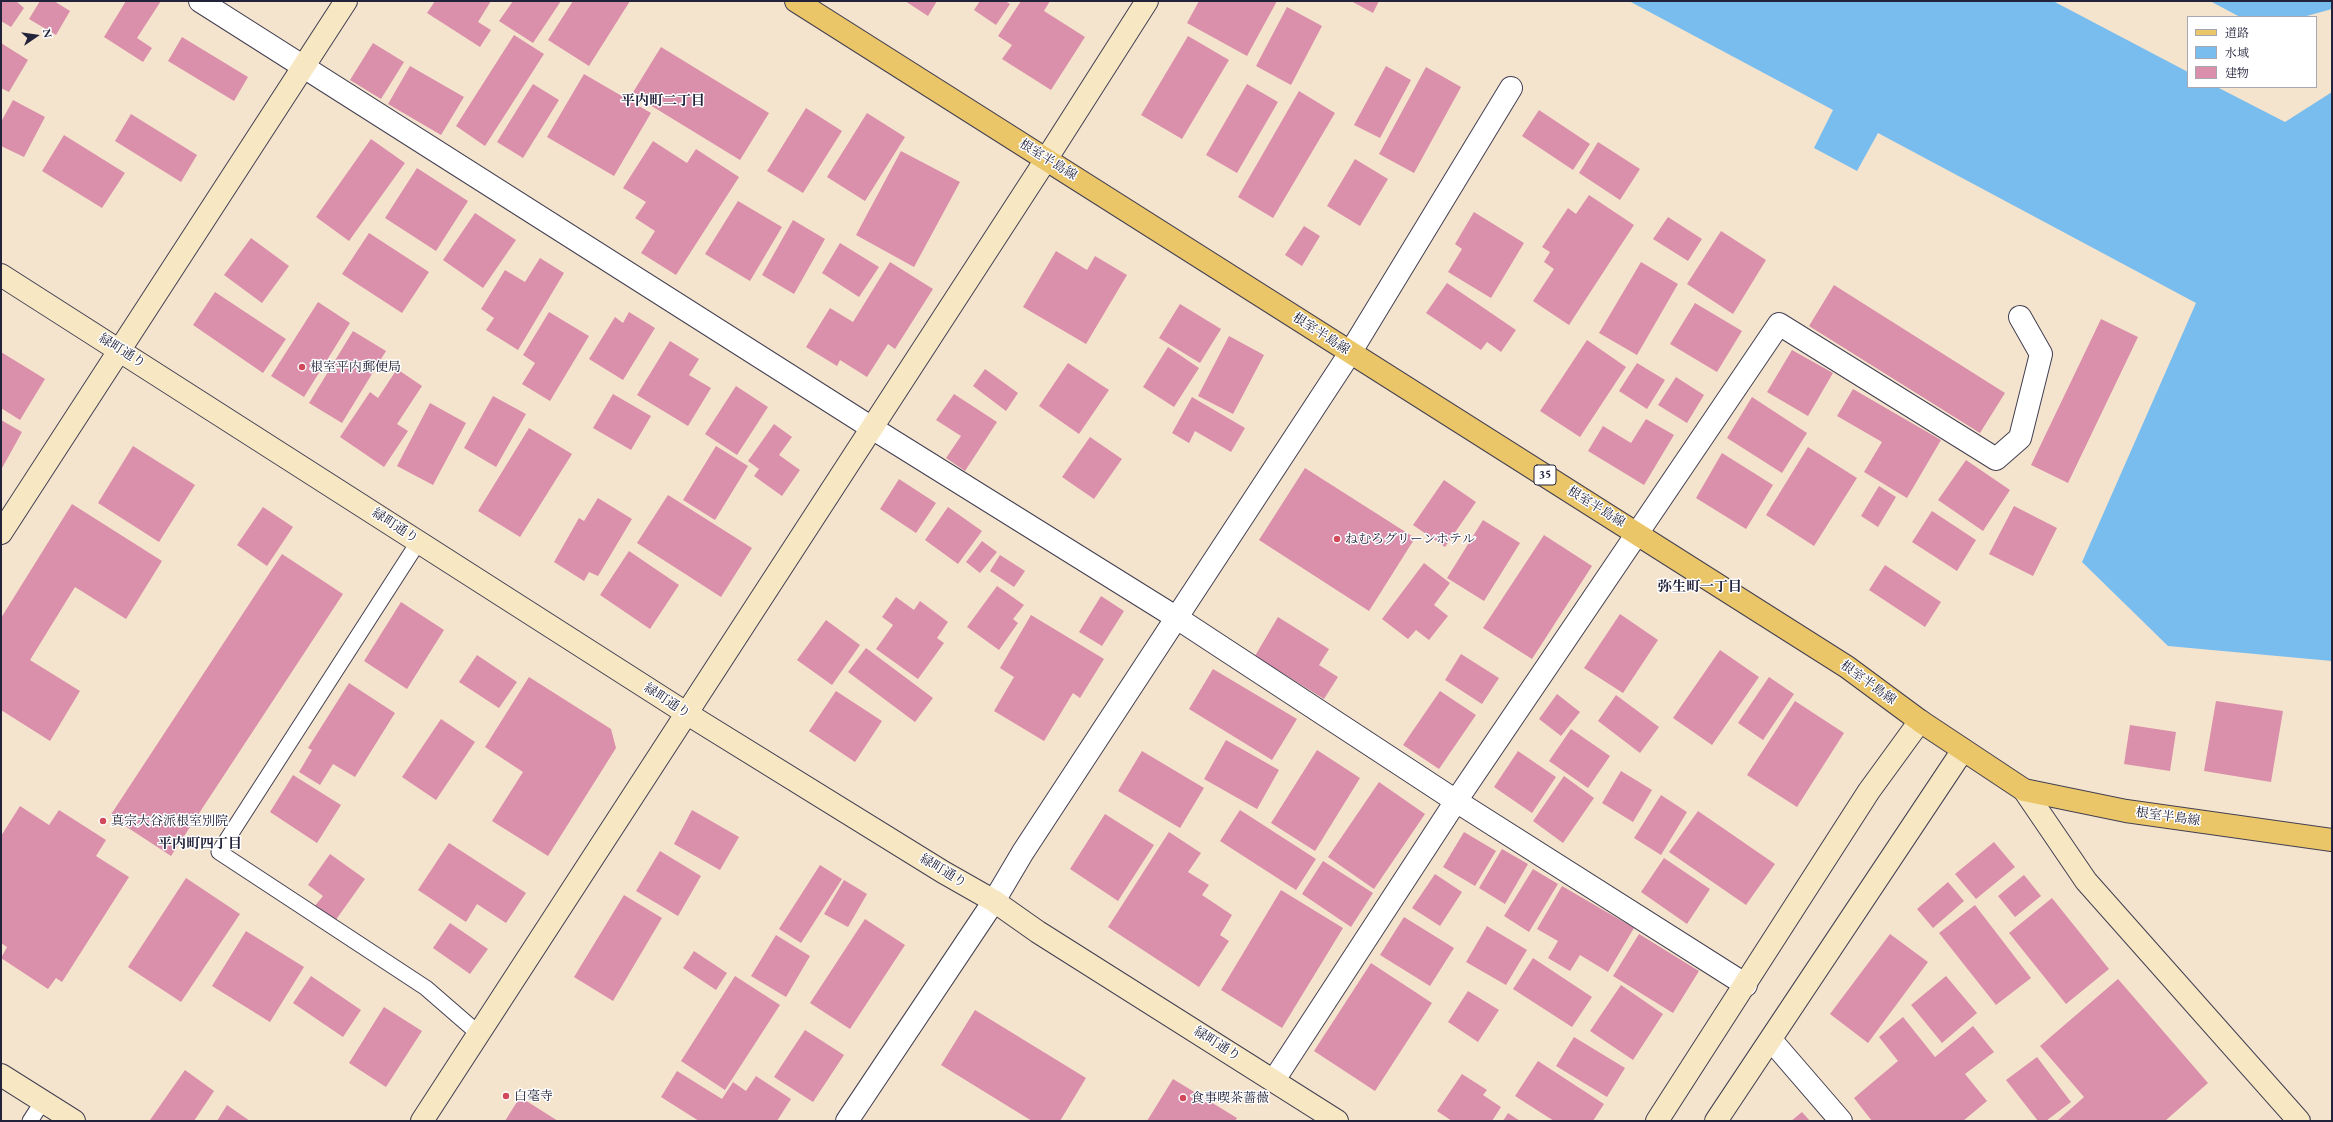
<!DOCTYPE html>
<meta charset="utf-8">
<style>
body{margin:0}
#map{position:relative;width:2333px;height:1122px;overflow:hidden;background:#f5e4cd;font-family:"EB Garamond","Noto Serif JP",serif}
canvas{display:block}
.frame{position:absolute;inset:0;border:2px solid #22223b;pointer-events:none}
.legend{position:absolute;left:2187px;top:16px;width:130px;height:72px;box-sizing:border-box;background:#fff;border:1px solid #a7a7b1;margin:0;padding:5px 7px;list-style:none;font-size:12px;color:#22223b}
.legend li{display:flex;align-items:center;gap:8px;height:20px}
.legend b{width:20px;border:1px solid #a7a7b1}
.north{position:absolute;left:16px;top:16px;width:40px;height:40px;-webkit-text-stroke:3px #fff;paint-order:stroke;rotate:77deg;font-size:11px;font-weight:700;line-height:16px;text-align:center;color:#22223b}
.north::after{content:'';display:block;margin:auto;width:14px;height:18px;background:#22223b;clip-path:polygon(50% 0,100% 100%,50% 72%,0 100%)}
</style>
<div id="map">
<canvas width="2333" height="1122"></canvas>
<div class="frame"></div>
<ul class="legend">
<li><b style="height:5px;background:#ebc669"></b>道路</li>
<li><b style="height:11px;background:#79bdef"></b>水域</li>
<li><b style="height:11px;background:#da8fab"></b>建物</li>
</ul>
<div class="north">N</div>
</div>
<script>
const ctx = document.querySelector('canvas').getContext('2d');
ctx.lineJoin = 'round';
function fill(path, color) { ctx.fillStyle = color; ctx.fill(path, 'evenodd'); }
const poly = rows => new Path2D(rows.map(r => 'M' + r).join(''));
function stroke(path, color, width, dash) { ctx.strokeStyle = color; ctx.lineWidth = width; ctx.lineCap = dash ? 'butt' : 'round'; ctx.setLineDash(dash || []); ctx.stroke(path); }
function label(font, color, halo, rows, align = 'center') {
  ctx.font = font + ' "EB Garamond","Noto Serif JP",serif'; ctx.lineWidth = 3; ctx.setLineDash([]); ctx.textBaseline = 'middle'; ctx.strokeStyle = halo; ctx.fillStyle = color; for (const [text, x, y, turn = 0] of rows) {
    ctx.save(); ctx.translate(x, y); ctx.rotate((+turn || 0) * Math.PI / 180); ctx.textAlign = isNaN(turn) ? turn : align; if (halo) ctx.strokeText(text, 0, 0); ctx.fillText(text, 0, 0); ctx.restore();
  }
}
fill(poly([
 [1629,1,2332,1,2332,661,2168,646,2082,562,2196,303,1878,133,1857,171,1814,148,1833,110],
 [2188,17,2316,17,2316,87,2188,87]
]), '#79bdef');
fill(poly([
 [2053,1,2210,1,2240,17,2188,17,2188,72],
 [2332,9,2332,92,2285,122,2217,87,2316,87,2316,17,2303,17]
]), '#f5e4cd');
fill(poly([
 [1,1,16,1,24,8,11,27,1,21],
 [40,1,54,1,70,11,56,35,29,19],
 [126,1,161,1,137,38,152,48,143,62,104,37],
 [435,1,491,1,478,22,491,30,480,47,427,13],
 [513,1,561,1,533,43,499,21],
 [573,1,630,1,589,66,548,40],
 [905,1,937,1,928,16],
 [980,1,1005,1,1010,4,996,25,974,10],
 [1021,1,1050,1,1044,11,1085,37,1051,90,1002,59,1012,45,998,36],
 [1199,1,1277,1,1247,56,1187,23],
 [1351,1,1379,1,1373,13],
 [1287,7,1322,26,1291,85,1256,66],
 [514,35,544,54,485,146,456,126],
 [1188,36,1229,60,1182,139,1141,115],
 [182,37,248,77,234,101,168,61],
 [1,43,28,60,9,92,1,88],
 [373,43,404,62,381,99,350,80],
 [661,47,769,113,740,160,632,94],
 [410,66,464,97,441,135,388,104],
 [1386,66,1411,80,1380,138,1354,125],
 [1426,67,1461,87,1414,173,1379,154],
 [584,74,651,113,614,176,547,137],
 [533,84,559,100,523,158,497,142],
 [1247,84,1278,102,1237,173,1206,155],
 [1299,91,1335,113,1273,218,1238,197],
 [13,100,45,117,24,157,1,146,1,122],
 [806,108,842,131,803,193,767,171],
 [1539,110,1590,144,1573,170,1522,136],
 [867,113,905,137,865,201,827,177],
 [131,114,197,155,181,182,115,141],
 [64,135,125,173,102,208,42,171],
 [371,139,405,163,349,241,316,217],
 [653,141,687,163,696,149,739,177,676,275,641,253,655,231,635,218,646,202,623,188],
 [1598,142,1640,169,1620,200,1579,173],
 [901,151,960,182,914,267,856,235],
 [1355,159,1388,179,1360,226,1327,206],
 [417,168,468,201,436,251,385,218],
 [1589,195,1634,225,1569,325,1533,301,1554,269,1544,262,1550,252,1542,247,1568,208,1576,214],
 [738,201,782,227,750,281,705,254],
 [1474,212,1524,243,1491,298,1448,272,1462,249,1455,244],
 [475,213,516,240,483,288,443,260],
 [1668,217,1702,239,1688,261,1653,239],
 [793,220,825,239,794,294,762,275],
 [1304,226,1320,236,1302,266,1285,255],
 [1721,231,1766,260,1733,314,1687,284],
 [369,233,429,272,402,313,342,274],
 [251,238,289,266,262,303,224,275],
 [840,243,879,267,859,297,822,273],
 [1056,251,1087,270,1095,256,1127,275,1086,344,1023,307],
 [540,258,564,273,518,350,486,330,494,318,481,309,505,270,525,282],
 [890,262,933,289,895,349,888,344,867,377,840,360,837,366,806,347,830,308,853,322],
 [1641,262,1678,284,1637,355,1599,333],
 [1447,283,1516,330,1501,352,1487,342,1481,350,1426,313],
 [1834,285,2005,393,1980,433,1809,326],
 [215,292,286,339,263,373,193,325],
 [318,302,350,323,304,397,271,376],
 [1695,303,1742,331,1717,372,1670,344],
 [1180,304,1221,329,1200,363,1159,338],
 [549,312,589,336,550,401,522,384,535,363,523,355],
 [629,312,655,328,623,380,589,359,615,317,623,323],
 [2101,319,2138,337,2068,483,2031,465],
 [353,331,386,351,342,423,309,403],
 [1229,336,1264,355,1233,414,1198,396],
 [1587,340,1626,367,1580,437,1540,411],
 [670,341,699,359,689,375,711,388,688,426,637,395],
 [1168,347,1199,368,1174,407,1143,387],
 [1792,350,1833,373,1808,416,1767,392],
 [1,352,45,379,20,420,1,408],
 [1068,363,1109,390,1079,434,1039,406],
 [1637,363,1665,380,1647,409,1619,391],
 [397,369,422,386,397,424,408,431,384,467,340,437,370,392,378,398],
 [985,369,1018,393,1006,411,973,386],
 [1676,377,1704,395,1687,423,1658,405],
 [736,386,768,407,737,455,705,434],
 [1853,389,1941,440,1907,498,1864,472,1882,442,1837,416],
 [613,394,651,416,631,450,593,428],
 [954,394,997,422,965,471,946,458,961,436,936,420],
 [493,396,526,414,496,467,464,448],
 [1192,397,1245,428,1231,452,1195,431,1189,443,1172,433],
 [1752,397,1807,433,1782,473,1727,438],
 [430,403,466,423,433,485,397,466],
 [1646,419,1674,435,1644,485,1588,451,1603,426,1631,443],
 [1,420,22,432,1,470],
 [774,424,792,437,779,455,800,470,782,496,754,476,759,469,748,461],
 [529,428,572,454,520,537,478,511],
 [1090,437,1122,459,1094,499,1062,477],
 [133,446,195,485,159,542,98,503],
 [716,446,748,466,715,520,683,500],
 [1808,447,1857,478,1814,546,1766,515],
 [1722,453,1773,485,1746,529,1696,498],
 [1966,460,2010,490,1983,531,1938,500],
 [1305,468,1415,538,1369,611,1259,540],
 [899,479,936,503,916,533,880,509],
 [1444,480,1476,502,1445,547,1413,525],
 [1879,486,1896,497,1878,527,1861,516],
 [668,495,752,548,721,597,637,543],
 [598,498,632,519,598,576,589,572,584,581,554,562,579,518,584,521],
 [72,504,162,561,126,619,75,587,30,660,80,691,50,741,1,710,1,618],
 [2014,506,2057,528,2033,576,1989,554],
 [263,507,293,527,267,566,237,545],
 [948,507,982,531,958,564,925,540],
 [1932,511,1976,540,1957,571,1912,542],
 [1483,520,1520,543,1484,601,1447,578],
 [1544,535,1592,566,1532,659,1483,628],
 [982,541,997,552,980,573,966,562],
 [629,551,679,585,650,629,600,595],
 [282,554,343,594,171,856,110,816],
 [1000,555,1025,571,1014,587,990,571],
 [1424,563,1450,583,1434,605,1448,616,1429,640,1416,630,1408,639,1382,619],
 [1885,565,1941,602,1925,627,1869,590],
 [997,586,1024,605,1013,619,1018,623,999,650,967,627],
 [1101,596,1124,611,1102,646,1079,632],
 [896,597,914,610,920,601,948,622,937,638,944,643,918,679,876,649,893,625,882,617],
 [401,602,444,630,407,689,364,661],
 [1620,614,1658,640,1623,693,1584,668],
 [1031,615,1104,659,1080,698,1073,693,1044,741,994,711,1014,677,1000,668],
 [1278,617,1329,649,1319,665,1338,677,1324,699,1255,656],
 [826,620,860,645,832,685,797,660],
 [866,648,933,698,915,722,848,672],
 [1720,650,1759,677,1712,745,1673,718],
 [1461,654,1499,678,1482,704,1445,680],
 [477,655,517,682,499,708,459,682],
 [1213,669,1297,719,1272,760,1189,709],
 [529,677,611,729,616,748,548,856,492,821,523,772,485,747],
 [1769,677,1794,694,1763,740,1738,723],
 [349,683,395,713,355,777,333,764,320,785,299,772,312,750,308,748],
 [836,691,882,721,855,762,809,731],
 [1440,691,1476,715,1439,769,1403,745],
 [1557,694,1580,712,1561,736,1539,719],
 [1616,695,1659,727,1640,753,1598,721],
 [1795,701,1844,733,1797,807,1747,775],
 [2216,701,2283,711,2271,782,2204,771],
 [441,719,475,742,436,800,402,777],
 [2130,725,2176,732,2170,771,2124,764],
 [1571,729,1610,756,1588,788,1549,761],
 [1226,740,1279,770,1257,809,1204,779],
 [1317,750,1360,778,1315,851,1271,823],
 [1142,751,1204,788,1180,828,1118,791],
 [1518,751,1556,777,1532,813,1494,787],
 [1621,771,1652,790,1633,822,1602,803],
 [293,775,341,805,317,843,270,812],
 [1564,776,1594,798,1563,843,1533,821],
 [1379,782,1425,814,1374,889,1328,857],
 [1661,795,1687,812,1661,855,1634,838],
 [20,806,49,825,59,810,106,840,96,856,129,877,62,982,56,978,48,989,1,958,7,947,1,943,1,836],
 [692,810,739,837,720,870,674,844],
 [1240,810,1316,859,1296,890,1220,841],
 [1698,811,1775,864,1746,905,1669,852],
 [1105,814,1154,845,1118,901,1070,869],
 [1169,832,1201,853,1188,872,1209,885,1202,895,1232,915,1220,935,1229,941,1199,987,1108,927],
 [1464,832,1496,851,1475,886,1443,867],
 [1994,842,2015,867,1976,899,1955,874],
 [449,843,526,893,506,923,477,904,466,922,418,890],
 [1502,849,1528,864,1505,904,1479,888],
 [660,851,701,876,678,916,636,891],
 [330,854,365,879,335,921,314,907,323,896,308,885],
 [1664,858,1710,889,1687,924,1641,892],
 [1323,861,1373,893,1351,927,1302,894],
 [820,865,842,879,801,943,779,929],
 [1533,869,1558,884,1529,932,1504,916],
 [1435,874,1462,892,1440,926,1412,908],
 [2024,875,2041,896,2015,917,1998,896],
 [186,878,240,914,181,1002,128,967],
 [844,880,867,894,848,927,824,914],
 [1948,882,1964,901,1933,928,1917,909],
 [1562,886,1634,928,1608,972,1580,955,1570,971,1548,958,1558,941,1537,929],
 [1281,890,1343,928,1282,1028,1221,990],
 [624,895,662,918,613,1001,574,977],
 [2052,898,2109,969,2066,1004,2009,933],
 [1975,905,2031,978,1996,1005,1939,933],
 [1404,917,1454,948,1430,986,1380,955],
 [865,919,905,945,850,1029,810,1003],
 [450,923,488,949,470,974,433,948],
 [1487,926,1527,950,1506,985,1466,962],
 [246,931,304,967,270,1022,212,986],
 [1639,934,1699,971,1673,1013,1613,976],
 [1890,934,1928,962,1868,1043,1830,1014],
 [776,935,810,956,786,997,751,976],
 [694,951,727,973,716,990,683,968],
 [1533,958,1592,997,1572,1027,1513,989],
 [1371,963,1432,1003,1375,1091,1314,1051],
 [311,976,361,1010,343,1037,293,1003],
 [735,976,780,1005,725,1090,681,1061],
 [1946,976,1977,1013,1942,1043,1911,1005],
 [2118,979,2208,1083,2165,1121,2057,1121,2084,1097,2040,1046],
 [1621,985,1663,1014,1633,1060,1590,1031],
 [1468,991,1499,1010,1478,1042,1448,1022],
 [384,1007,422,1031,386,1087,349,1063],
 [975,1010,1086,1078,1060,1121,1032,1121,941,1065],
 [1903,1017,1935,1057,1973,1026,1994,1052,1965,1074,1987,1101,1963,1121,1872,1121,1854,1098,1898,1061,1879,1037],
 [805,1030,844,1055,813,1102,774,1077],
 [1574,1037,1625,1068,1607,1097,1556,1066],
 [2037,1057,2071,1102,2046,1121,2038,1121,2006,1080],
 [1538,1061,1604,1104,1593,1121,1554,1121,1515,1096],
 [185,1070,214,1091,194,1121,152,1121,150,1120],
 [677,1071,722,1099,733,1082,746,1091,756,1076,791,1099,777,1121,699,1121,661,1097],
 [1462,1074,1487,1090,1483,1095,1501,1107,1492,1121,1452,1121,1437,1111],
 [1173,1079,1237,1118,1235,1121,1147,1121],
 [520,1097,558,1121,505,1121],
 [227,1105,250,1121,217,1121],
 [1802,1112,1810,1121,1791,1121],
 [1508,1113,1520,1121,1503,1121]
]), '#da8fab');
const lane = poly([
 [419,541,219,852,426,988,479,1034],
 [30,1121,43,1101]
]);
const street = poly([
 [200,1,872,428,1177,618,1456,801,1746,985],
 [1771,1040,1841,1121],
 [1274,1080,1456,801,1779,324,1996,459,2020,438,2041,354,2020,317],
 [847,1121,994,901,1023,852,1350,353,1511,88]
]);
const secondary = poly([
 [1,275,686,713,943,872,994,901,1038,932,1337,1121],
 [1,533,346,1],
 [2024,790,2086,881,2299,1121],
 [1,1075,74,1121],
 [422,1121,1047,158,1147,1],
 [1657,1121,1869,791,1920,721],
 [1716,1121,1963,750]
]);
const primary = poly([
 [796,1,1847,667,1920,721,2024,790,2126,811,2332,840]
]);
stroke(lane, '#423f51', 17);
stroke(street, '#423f51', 24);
stroke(secondary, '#423f51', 24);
stroke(primary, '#423f51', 24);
stroke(lane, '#fff', 15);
stroke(street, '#fff', 22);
stroke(secondary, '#f7e8c3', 22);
stroke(primary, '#ebc669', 22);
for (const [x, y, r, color] of [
 [302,367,4,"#d1495b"],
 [1337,539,4,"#d1495b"],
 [103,821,4,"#d1495b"],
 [506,1096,4,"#d1495b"],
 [1183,1098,4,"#d1495b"]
]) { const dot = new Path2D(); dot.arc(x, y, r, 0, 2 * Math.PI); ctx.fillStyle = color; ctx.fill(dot); stroke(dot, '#fff', 1.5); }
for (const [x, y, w] of [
 [1545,475,22]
]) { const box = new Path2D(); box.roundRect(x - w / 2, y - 10, w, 20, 3); ctx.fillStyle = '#fff'; ctx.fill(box); stroke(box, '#22223b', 1); }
label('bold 12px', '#22223b', null, [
 ["35",1545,475]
]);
label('13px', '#22223b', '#fff', [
 ["根室半島線",1048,160,32],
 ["根室半島線",1321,334,33],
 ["緑町通り",122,351,32],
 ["根室半島線",1596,507,32],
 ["緑町通り",395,526,33],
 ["根室半島線",1868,683,36],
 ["緑町通り",667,701,33],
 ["根室半島線",2168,817,8],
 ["緑町通り",943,871,31],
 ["緑町通り",1217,1044,32]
]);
label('13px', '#22223b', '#fff', [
 ["根室平内郵便局",310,367],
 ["ねむろグリーンホテル",1345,539],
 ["真宗大谷派根室別院",111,821],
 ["白毫寺",514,1096],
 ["食事喫茶薔薇",1191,1098]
], 'left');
label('bold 14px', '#22223b', '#fff', [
 ["平内町二丁目",663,101],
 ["弥生町一丁目",1700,587],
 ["平内町四丁目",200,844]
]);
</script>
